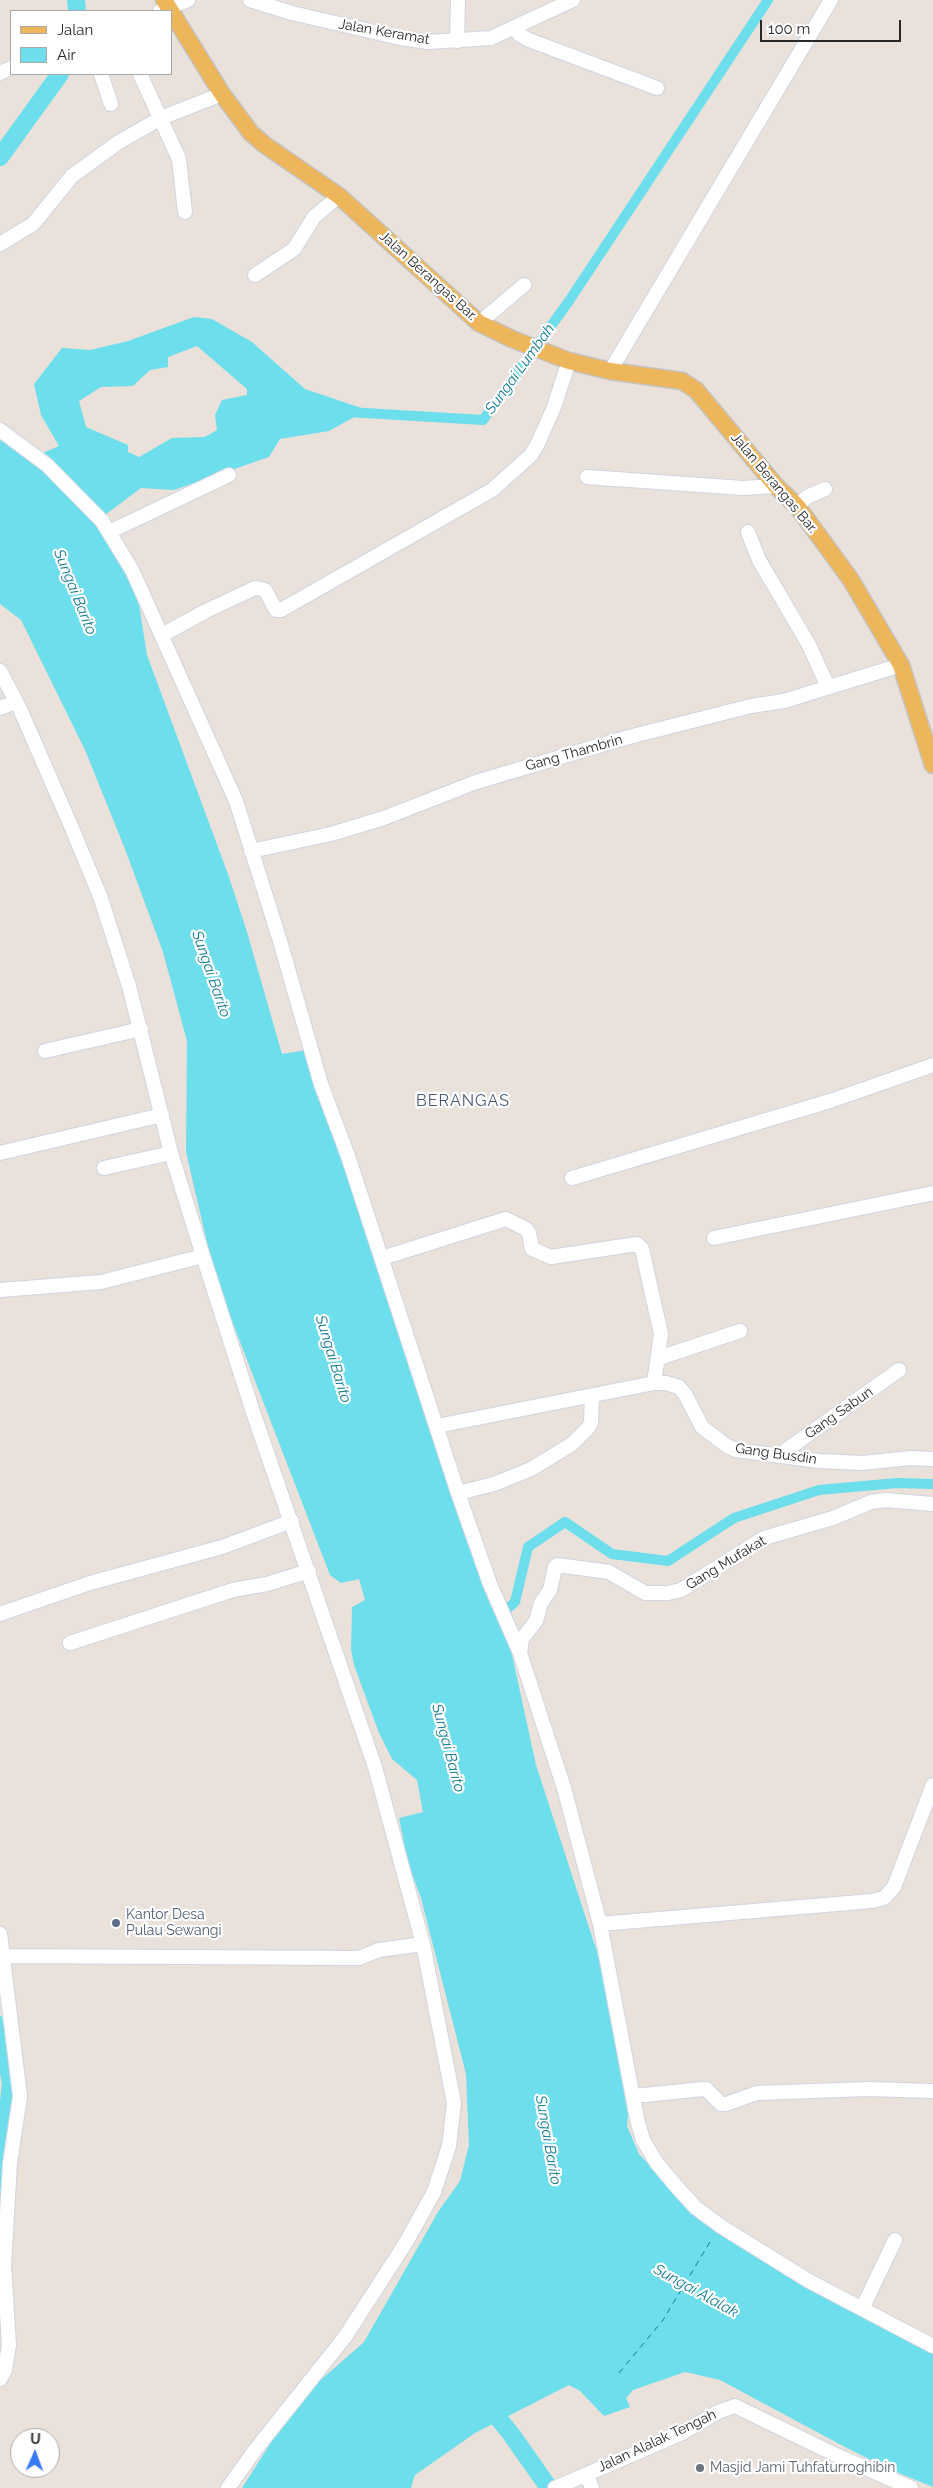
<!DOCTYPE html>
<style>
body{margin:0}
#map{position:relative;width:933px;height:2488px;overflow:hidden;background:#eae1da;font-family:Raleway,sans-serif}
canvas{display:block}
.legend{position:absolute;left:10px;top:10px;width:162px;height:65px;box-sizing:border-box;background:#fff;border:1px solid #a9a9a9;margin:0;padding:6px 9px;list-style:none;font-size:15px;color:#282828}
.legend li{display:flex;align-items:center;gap:10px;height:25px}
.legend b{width:25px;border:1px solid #a9a9a9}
.north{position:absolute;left:10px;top:2428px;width:50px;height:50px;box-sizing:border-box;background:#fff;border:1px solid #a9a9a9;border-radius:50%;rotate:2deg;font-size:14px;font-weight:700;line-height:20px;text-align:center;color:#282828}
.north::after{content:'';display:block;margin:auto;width:18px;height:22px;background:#3a7af7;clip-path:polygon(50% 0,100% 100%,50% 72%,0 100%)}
.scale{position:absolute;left:760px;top:20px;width:141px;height:22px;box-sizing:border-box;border:2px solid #282828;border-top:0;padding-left:6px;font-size:15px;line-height:18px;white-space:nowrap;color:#282828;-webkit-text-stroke:4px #fff;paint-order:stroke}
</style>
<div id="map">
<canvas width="933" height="2488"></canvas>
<ul class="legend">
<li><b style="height:6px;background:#eeb65b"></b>Jalan</li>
<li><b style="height:14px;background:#6ddeec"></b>Air</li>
</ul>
<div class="north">U</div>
<div class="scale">100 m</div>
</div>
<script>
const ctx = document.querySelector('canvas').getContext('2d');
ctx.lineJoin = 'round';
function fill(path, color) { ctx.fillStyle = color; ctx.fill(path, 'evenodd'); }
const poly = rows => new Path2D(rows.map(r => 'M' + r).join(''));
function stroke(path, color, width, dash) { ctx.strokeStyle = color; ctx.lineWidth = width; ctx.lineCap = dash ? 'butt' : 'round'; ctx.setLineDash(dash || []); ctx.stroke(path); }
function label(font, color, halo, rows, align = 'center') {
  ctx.font = font + ' Raleway,sans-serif'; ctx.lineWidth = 4.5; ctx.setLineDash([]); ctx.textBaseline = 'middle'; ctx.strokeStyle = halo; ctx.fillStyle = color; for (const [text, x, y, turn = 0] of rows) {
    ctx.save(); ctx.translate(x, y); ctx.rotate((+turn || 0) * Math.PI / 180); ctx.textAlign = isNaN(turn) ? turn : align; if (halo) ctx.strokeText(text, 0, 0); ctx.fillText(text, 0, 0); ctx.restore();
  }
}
fill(poly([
 [194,317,212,319,252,342,305,389,367,410,329,431,280,439,269,457,174,490,141,488,105,515,137,592,147,655,229,877,247,932,282,1054,307,1050,362,1223,384,1276,386,1296,509,1641,536,1765,600,1961,628,2115,627,2126,639,2154,678,2196,731,2238,914,2345,933,2353,933,2487,889,2469,843,2446,720,2380,685,2372,633,2390,626,2398,630,2407,604,2416,580,2391,569,2385,475,2433,415,2475,411,2488,242,2488,298,2400,364,2342,438,2212,460,2181,469,2145,466,2074,421,1898,408,1863,399,1818,423,1812,417,1780,392,1759,379,1733,354,1665,351,1650,352,1607,365,1600,359,1579,341,1583,330,1575,215,1277,186,1152,187,1041,163,952,125,849,85,750,21,620,0,604,0,433,31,458,59,446,41,415,34,384,62,348,90,350,128,341],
 [197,346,247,389,247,395,222,400,215,415,217,430,205,437,172,438,139,457,128,452,128,445,86,427,79,401,101,387,133,386,150,370,168,367,168,357]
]), '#6ddeec');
stroke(poly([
 [348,412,483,420,569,301,768,0],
 [498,1617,515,1602,528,1547,565,1522,612,1554,668,1561,734,1518,819,1490,897,1483,933,1484]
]), '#6ddeec', 10);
stroke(poly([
 [76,0,77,11],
 [0,157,60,74],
 [0,2025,11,2083,0,2186],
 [479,2405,499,2419,511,2434,549,2488]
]), '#6ddeec', 18);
stroke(poly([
 [619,2373,663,2320,710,2242]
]), '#0f7b95', 1, [6, 5]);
const minor = poly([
 [250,0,292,13,400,38,428,42,491,38,573,0],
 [160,11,188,0],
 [514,27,520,35,529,40,657,88],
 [457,41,458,0],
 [0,73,11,68],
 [101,74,111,104],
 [140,74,179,159,185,212],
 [0,244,33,224,72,176,119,142,161,118,222,94],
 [255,275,294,249,314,217,339,196],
 [479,323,524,285],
 [610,371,831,0],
 [0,430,47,465,102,521,132,570,236,801,280,941,321,1084,348,1156,458,1493,490,1584,520,1653,564,1788,600,1924,637,2119,643,2140,656,2162,676,2186,695,2207,722,2227,809,2281,933,2346],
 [587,477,743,488,776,486],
 [797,506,807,497,825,489],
 [109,532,229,475],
 [748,532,759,560,809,645,828,687],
 [162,635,206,611,255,588,265,590,276,610,281,610,492,490,531,455,538,443,554,407,569,361],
 [0,671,20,709,71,826,100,896,129,986,171,1153,203,1256,254,1415,375,1767,423,1944,454,2103,449,2146,434,2192,405,2244,345,2337,255,2450,228,2488],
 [0,708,16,702],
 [251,851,331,834,384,818,476,782,625,738,751,706,784,701,901,665],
 [45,1051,141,1029],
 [0,1153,162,1115],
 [104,1168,171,1153],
 [572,1178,830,1101,933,1065],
 [714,1238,933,1193],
 [382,1258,506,1219,526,1229,529,1233,532,1249,551,1257,637,1244,642,1249,661,1334,654,1383],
 [0,1290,101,1282,203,1256],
 [659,1358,740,1331],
 [437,1426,654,1383,666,1383,679,1387,685,1394,702,1427,727,1446,736,1450,819,1461,862,1463,911,1458,933,1459],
 [778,1456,899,1370],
 [458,1493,494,1484,531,1469,572,1444,588,1428,591,1423,592,1396],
 [0,1614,90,1583,222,1547,292,1521],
 [70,1643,233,1590,267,1584,309,1571],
 [520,1653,522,1639,536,1621,541,1603,550,1590,555,1567,557,1565,609,1572,645,1593,668,1593,681,1590,764,1538,833,1518,871,1502,885,1500,933,1504],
 [600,1924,872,1901,884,1898,894,1887,933,1785],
 [0,1934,20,2096,10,2163,4,2265,9,2345,5,2370,0,2379],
 [3,1956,359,1958,379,1950,423,1944],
 [634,2096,703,2089,706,2089,721,2104,726,2104,757,2093,868,2089,933,2091],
 [862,2309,895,2240],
 [586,2474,592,2488],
 [555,2488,682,2433,718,2412,735,2406,838,2456,911,2488]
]);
const major = poly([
 [164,0,222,94,251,133,265,145,339,196,479,323,512,339,569,361,610,371,682,381,696,390,776,486,797,506,851,580,901,665,933,765]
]);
stroke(minor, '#cfd5e1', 16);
stroke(major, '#c3c3c3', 19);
stroke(minor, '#fff', 14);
stroke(major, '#eeb65b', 16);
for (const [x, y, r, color] of [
 [116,1923,5,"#5c6f8a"],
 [700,2468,5,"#6b7280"]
]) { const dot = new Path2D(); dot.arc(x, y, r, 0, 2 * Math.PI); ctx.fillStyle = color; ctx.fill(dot); stroke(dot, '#fff', 2); }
label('14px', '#282828', '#fff', [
 ["Jalan Keramat",384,32,10],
 ["Jalan Berangas Bar.",428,276,42],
 ["Jalan Berangas Bar.",774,483,50],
 ["Gang Thambrin",574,753,-16],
 ["Gang Sabun",839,1413,-35],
 ["Gang Busdin",776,1454,8],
 ["Gang Mufakat",726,1563,-31],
 ["Jalan Alalak Tengah",657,2441,-25]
]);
label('14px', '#4e5e75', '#fff', [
 ["Kantor Desa",126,1915],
 ["Pulau Sewangi",126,1931]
], 'left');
label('14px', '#5b616d', '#fff', [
 ["Masjid Jami Tuhfaturroghibin",710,2468]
], 'left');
label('italic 15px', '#0f7b95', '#fff', [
 ["Sungai Lumbah",520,369,-54],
 ["Sungai Barito",75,592,68],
 ["Sungai Barito",211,974,71],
 ["Sungai Barito",333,1359,73],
 ["Sungai Barito",448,1748,75],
 ["Sungai Barito",548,2140,80],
 ["Sungai Alalak",696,2291,29]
]);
ctx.letterSpacing = '1px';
label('16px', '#495978', '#fff', [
 ["BERANGAS",463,1101]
]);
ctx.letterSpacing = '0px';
</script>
